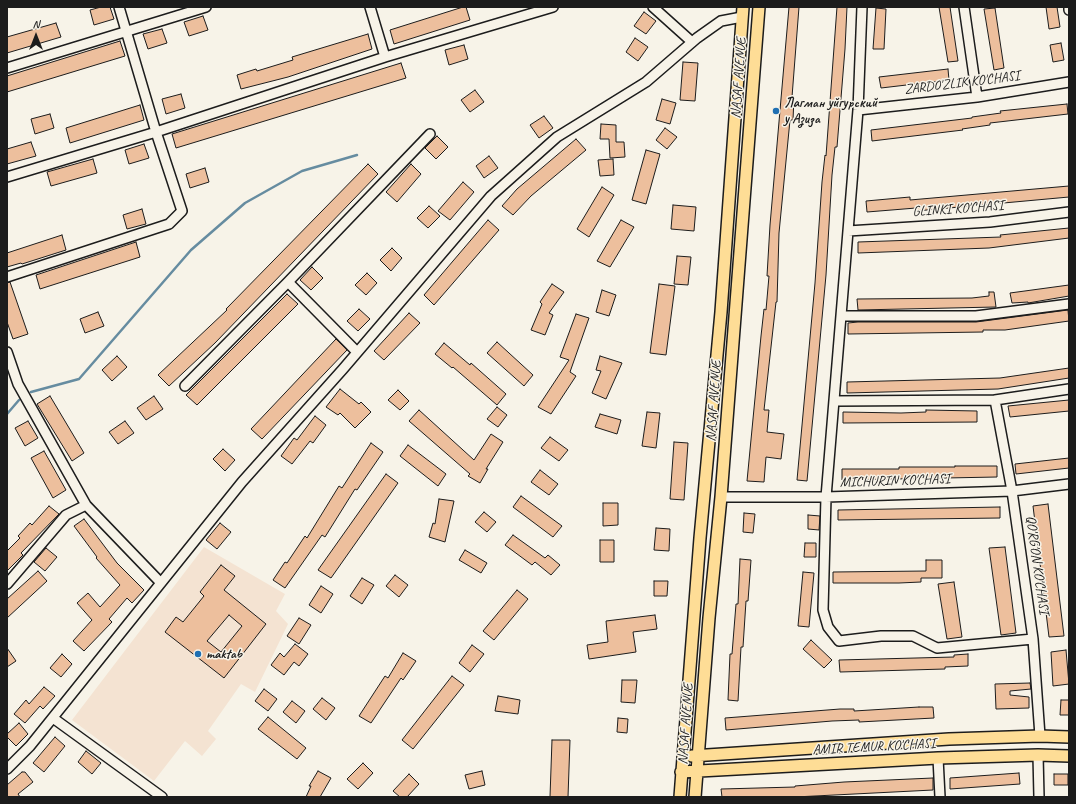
<!DOCTYPE html>
<meta charset="utf-8">
<style>
body{margin:0}
#map{position:relative;width:1076px;height:804px;overflow:hidden;background:#f7f3e8;font-family:Caveat,sans-serif}
canvas{display:block}
.frame{position:absolute;inset:0;border:8px solid #1c1c1c;pointer-events:none}
.north{position:absolute;left:16px;top:16px;width:40px;height:40px;-webkit-text-stroke:3px #f7f3e8;paint-order:stroke;rotate:0deg;font-size:11px;font-weight:700;line-height:16px;text-align:center;color:#1c1c1c}
.north::after{content:'';display:block;margin:auto;width:14px;height:18px;background:#1c1c1c;clip-path:polygon(50% 0,100% 100%,50% 72%,0 100%)}
</style>
<div id="map">
<canvas width="1076" height="804"></canvas>
<div class="frame"></div>
<div class="north">N</div>
</div>
<script>
const ctx = document.querySelector('canvas').getContext('2d');
ctx.lineJoin = 'round';
function fill(path, color) { ctx.fillStyle = color; ctx.fill(path, 'evenodd'); }
const poly = rows => new Path2D(rows.map(r => 'M' + r).join(''));
function stroke(path, color, width, dash) { ctx.strokeStyle = color; ctx.lineWidth = width; ctx.lineCap = dash ? 'butt' : 'round'; ctx.setLineDash(dash || []); ctx.stroke(path); }
function label(font, color, halo, rows, align = 'center') {
  ctx.font = font + ' Caveat,sans-serif'; ctx.lineWidth = 3; ctx.setLineDash([]); ctx.textBaseline = 'middle'; ctx.strokeStyle = halo; ctx.fillStyle = color; for (const [text, x, y, turn = 0] of rows) {
    ctx.save(); ctx.translate(x, y); ctx.rotate((+turn || 0) * Math.PI / 180); ctx.textAlign = isNaN(turn) ? turn : align; if (halo) ctx.strokeText(text, 0, 0); ctx.fillText(text, 0, 0); ctx.restore();
  }
}
fill(poly([
 [204,547,285,594,276,611,288,624,255,692,241,684,208,731,216,739,202,756,185,741,154,781,72,720]
]), '#f4e3d2');
stroke(poly([
 [31,392,79,379,191,250,245,203,302,171,357,155],
 [7,414,19,400]
]), '#668ca0', 2.5);
const building = poly([
 [101,7,110,7,114,19,94,25,90,10,101,7],
 [463,7,466,7,470,20,394,44,390,30,463,7],
 [789,7,799,7,792,97,794,97,793,120,790,120,779,233,777,302,776,302,764,410,769,410,767,432,784,434,781,459,766,457,764,482,747,481,761,336,764,309,766,310,769,276,767,276,770,225,789,7],
 [837,7,847,7,845,49,837,147,835,147,832,175,826,275,807,481,797,480,815,283,822,182,825,155,826,156,837,7],
 [939,7,950,7,958,61,948,62,939,7],
 [1046,7,1057,7,1060,27,1049,29,1046,7],
 [876,8,886,9,884,49,873,49,876,8],
 [995,8,1004,68,994,70,984,9,995,8],
 [644,12,656,21,646,34,634,26,644,12],
 [203,16,208,30,189,36,184,22,203,16],
 [56,23,61,37,7,53,7,37,56,23],
 [162,29,167,43,148,49,143,34,162,29],
 [368,34,372,49,288,77,241,89,237,75,256,69,257,71,293,60,292,57,368,34],
 [635,38,648,47,638,61,626,52,635,38],
 [120,41,125,56,7,92,7,76,120,41],
 [1061,43,1064,60,1053,62,1050,45,1061,43],
 [464,45,468,59,449,65,445,50,464,45],
 [683,62,698,63,695,101,680,100,683,62],
 [401,63,406,78,176,148,172,134,401,63],
 [948,69,949,80,881,88,879,77,948,69],
 [475,90,484,102,470,112,461,100,475,90],
 [181,94,185,108,166,114,162,99,181,94],
 [662,99,676,103,670,124,656,120,662,99],
 [1067,104,1068,114,990,123,990,125,962,129,963,130,872,141,871,130,972,118,972,117,1001,113,1000,111,1067,104],
 [140,105,144,120,70,143,66,128,140,105],
 [50,114,54,128,35,134,31,119,50,114],
 [544,116,553,128,539,138,530,125,544,116],
 [601,124,616,125,616,142,624,142,625,157,610,158,609,139,600,139,601,124],
 [665,128,677,137,667,149,656,140,665,128],
 [437,136,448,147,436,159,425,148,437,136],
 [576,139,586,150,531,196,513,215,502,206,517,189,576,139],
 [31,142,36,156,7,164,7,149,31,142],
 [144,144,149,158,129,164,125,150,144,144],
 [646,150,660,154,646,204,632,200,646,150],
 [489,156,498,168,484,178,476,166,489,156],
 [93,159,97,173,51,186,47,172,93,159],
 [613,159,614,175,600,176,598,160,613,159],
 [368,164,378,174,215,343,169,386,158,375,227,310,226,309,368,164],
 [411,164,421,174,397,202,386,192,411,164],
 [205,168,209,182,190,188,186,174,205,168],
 [463,182,474,192,450,220,438,211,463,182],
 [1069,186,1069,197,916,211,916,208,867,212,866,201,910,197,910,200,1069,186],
 [602,187,614,195,589,237,577,229,602,187],
 [673,205,696,207,694,231,671,229,673,205],
 [429,206,440,216,428,228,417,218,429,206],
 [142,209,146,224,127,229,123,215,142,209],
 [488,220,499,230,434,305,424,295,488,220],
 [621,220,634,227,610,267,597,261,621,220],
 [1069,228,1069,238,989,248,858,253,858,242,1001,237,1000,235,1069,228],
 [62,235,66,250,22,264,21,263,7,267,7,253,62,235],
 [136,242,140,257,40,289,36,275,136,242],
 [392,248,402,258,391,271,380,260,392,248],
 [677,256,691,257,688,285,674,284,677,256],
 [312,267,323,278,311,290,300,280,312,267],
 [367,273,377,283,366,295,355,285,367,273],
 [10,282,28,334,13,339,7,322,7,283,10,282],
 [552,284,564,292,549,313,553,315,545,335,531,330,542,304,540,302,552,284],
 [659,284,675,286,666,355,650,353,659,284],
 [1069,285,1069,296,1028,303,1028,302,1012,303,1010,293,1069,285],
 [602,290,616,295,609,316,596,312,602,290],
 [989,292,994,292,996,307,858,310,857,299,972,298,989,296,989,292],
 [287,294,298,304,197,405,186,395,287,294],
 [359,309,370,319,358,331,347,321,359,309],
 [1068,310,1069,321,1005,330,983,330,983,332,848,334,848,323,858,322,976,322,1068,310],
 [98,312,104,326,85,333,80,319,98,312],
 [409,313,420,323,384,360,374,351,409,313],
 [576,314,589,318,570,372,576,376,551,414,538,407,569,360,560,357,576,314],
 [336,339,347,350,262,439,251,429,336,339],
 [497,342,533,375,524,386,487,353,497,342],
 [444,343,470,365,471,363,506,394,497,405,453,367,452,368,435,354,444,343],
 [117,356,127,367,112,381,102,370,117,356],
 [600,356,622,363,606,399,592,393,601,371,596,370,600,356],
 [1069,368,1069,378,998,389,847,393,847,382,1000,378,1069,368],
 [340,389,359,404,361,402,371,412,355,428,340,413,338,415,326,407,340,389],
 [398,390,409,401,400,410,388,400,398,390],
 [50,396,84,453,72,461,37,404,50,396],
 [154,396,163,409,146,420,137,408,154,396],
 [1069,400,1069,411,1010,417,1008,406,1069,400],
 [497,407,507,415,498,427,487,419,497,407],
 [419,410,474,460,491,434,503,442,486,469,488,469,480,483,468,476,470,474,409,421,419,410],
 [926,410,977,411,977,422,843,423,843,412,901,413,926,412,926,410],
 [647,412,660,413,656,448,642,446,647,412],
 [600,414,621,420,617,434,595,427,600,414],
 [315,416,326,425,313,443,310,441,292,464,281,456,294,438,297,440,315,416],
 [28,421,38,438,25,446,15,428,28,421],
 [125,421,134,433,118,444,109,432,125,421],
 [550,437,568,450,559,461,541,448,550,437],
 [674,442,688,443,684,500,670,499,674,442],
 [371,443,383,452,357,490,355,489,325,537,322,535,285,588,273,580,285,562,287,563,305,536,307,538,339,486,342,488,371,443],
 [408,445,446,474,438,486,400,456,408,445],
 [223,449,235,460,225,471,213,459,223,449],
 [44,451,66,490,53,498,31,458,44,451],
 [1069,458,1069,468,1016,474,1015,464,1069,458],
 [955,466,997,466,997,477,842,480,842,469,899,469,899,467,955,467,955,466],
 [540,470,558,484,549,495,531,482,540,470],
 [386,474,398,483,331,578,318,570,386,474],
 [521,496,562,526,553,537,513,507,521,496],
 [439,499,454,501,445,542,429,537,433,523,435,524,439,499],
 [603,503,618,503,618,525,603,526,603,503],
 [1048,504,1064,636,1049,637,1033,506,1048,504],
 [49,506,59,514,21,553,23,555,7,571,7,551,20,538,18,536,30,523,32,525,49,506],
 [1000,507,1000,518,838,520,838,510,1000,507],
 [484,512,496,522,487,532,475,522,484,512],
 [744,513,755,514,753,533,743,532,744,513],
 [808,515,820,516,819,530,808,529,808,515],
 [84,519,117,563,144,590,132,603,127,598,109,619,112,622,84,651,73,641,92,620,77,603,88,593,100,607,120,585,96,558,97,557,74,526,84,519],
 [220,523,231,532,217,549,206,540,220,523],
 [656,528,670,529,669,551,654,550,656,528],
 [513,535,545,558,548,555,560,565,551,575,535,562,532,565,505,545,513,535],
 [600,540,614,540,614,562,600,562,600,540],
 [805,543,816,543,816,557,804,557,805,543],
 [1005,547,1016,633,1001,635,989,548,1005,547],
 [46,548,57,557,45,571,34,562,46,548],
 [465,550,487,563,481,573,459,560,465,550],
 [740,559,751,560,748,601,746,601,743,647,741,647,738,701,728,700,730,654,732,654,736,604,738,604,740,559],
 [926,560,942,560,942,578,921,578,921,582,899,583,833,583,833,572,926,571,926,560],
 [221,565,235,576,224,590,266,624,224,678,165,632,176,617,183,622,204,596,200,592,221,565],
 [229,615,242,626,221,652,207,641,229,615],
 [38,571,47,581,7,618,7,599,38,571],
 [803,572,814,573,809,627,798,626,803,572],
 [395,575,408,585,399,597,386,586,395,575],
 [362,578,374,585,362,604,350,596,362,578],
 [654,581,668,581,667,596,654,596,654,581],
 [954,582,962,637,947,639,938,584,954,582],
 [321,586,333,594,321,613,309,605,321,586],
 [517,590,528,599,494,640,483,631,517,590],
 [655,615,657,629,633,632,636,652,589,659,587,645,608,642,606,621,655,615],
 [299,618,311,625,299,644,287,636,299,618],
 [811,640,832,660,824,668,803,649,811,640],
 [295,644,308,654,299,666,294,662,284,675,271,665,280,653,284,657,295,644],
 [472,645,484,654,470,672,459,663,472,645],
 [7,648,16,661,7,667,7,648],
 [1066,650,1069,684,1053,686,1051,652,1066,650],
 [403,653,416,661,403,680,401,678,371,723,359,716,385,676,388,678,403,653],
 [62,654,72,664,61,677,50,668,62,654],
 [968,654,968,666,945,667,945,669,840,672,839,660,954,657,954,655,968,654],
 [452,676,464,685,413,749,402,740,452,676],
 [622,680,637,680,635,703,621,702,622,680],
 [1030,683,1031,689,1010,691,1010,695,1029,697,1029,708,996,709,995,684,1030,683],
 [44,687,55,696,43,709,40,706,25,723,14,714,26,700,29,704,44,687],
 [264,689,277,699,268,711,255,701,264,689],
 [498,696,520,700,518,714,495,711,498,696],
 [322,698,335,708,326,720,313,709,322,698],
 [1061,700,1069,700,1069,715,1060,715,1061,700],
 [292,701,305,711,296,723,283,712,292,701],
 [919,707,933,707,934,718,859,722,859,720,832,721,726,730,725,718,840,709,854,709,854,711,919,707],
 [268,717,306,748,297,759,258,729,268,717],
 [618,718,628,719,627,733,617,732,618,718],
 [19,723,28,734,16,746,7,737,7,734,19,723],
 [55,737,65,746,44,772,33,763,55,737],
 [552,740,570,740,568,797,550,797,552,740],
 [86,751,101,763,92,774,78,762,86,751],
 [363,763,373,773,358,789,347,779,363,763],
 [318,771,331,778,320,797,306,797,311,786,309,786,318,771],
 [482,771,485,785,469,789,465,775,482,771],
 [22,772,25,772,33,782,18,794,20,797,7,797,7,785,22,772],
 [1019,773,1020,784,950,789,950,778,1019,773],
 [409,774,419,784,407,797,400,797,393,791,409,774],
 [1054,774,1068,774,1068,785,1054,785,1054,774],
 [933,778,933,790,795,797,722,797,721,789,795,787,795,786,844,782,933,778]
]);
fill(building, '#edbf9d');
stroke(building, '#1c1c1c', 1);
const minor = poly([
 [370,7,385,57],
 [653,7,692,42],
 [862,7,858,110,826,497,823,610,828,627,839,641,881,636,913,636,937,648,1033,639],
 [964,7,977,97],
 [1069,7,1069,10],
 [7,68,206,7],
 [858,110,977,97,1069,82],
 [7,177,156,132,385,57,553,7],
 [848,231,990,222,1069,212],
 [7,277,169,224,182,211,156,132,119,7],
 [288,282,357,352],
 [841,316,976,316,1069,304],
 [7,352,18,384,86,505,161,583],
 [185,386,288,282,430,134],
 [995,400,1012,491,1033,639,1040,736],
 [834,401,995,400,1069,389],
 [721,497,826,497,1012,491,1069,484],
 [7,584,66,515,86,505],
 [53,718,162,797],
 [1038,755,1039,797],
 [938,758,940,797],
 [7,769,30,746,242,482,343,369,491,196,557,137,646,82,697,38,721,21,742,17]
]);
const major = poly([
 [692,756,949,739,1040,736,1069,737],
 [681,772,938,758,1038,755,1069,756],
 [680,797,700,538,721,312,743,7],
 [695,797,709,618,721,497,759,7]
]);
stroke(minor, '#1c1c1c', 12);
stroke(major, '#1c1c1c', 14);
stroke(minor, '#f7f3e8', 9);
stroke(major, '#fedd96', 11);
for (const [x, y, r, color] of [
 [776,111,4,"#1f6fb2"],
 [198,654,4,"#1f6fb2"]
]) { const dot = new Path2D(); dot.arc(x, y, r, 0, 2 * Math.PI); ctx.fillStyle = color; ctx.fill(dot); stroke(dot, '#f7f3e8', 1.5); }
label('14px', '#1c1c1c', '#f7f3e8', [
 ["NASAF AVENUE",739,78,-86],
 ["ZARDO'ZLIK KO'CHASI",962,83,-7],
 ["GLINKI KO'CHASI",958,209,-4],
 ["NASAF AVENUE",714,401,-86],
 ["MICHURIN KO'CHASI",895,481,-2],
 ["QO'RG'ON KO'CHASI",1037,565,82],
 ["NASAF AVENUE",686,724,-86],
 ["AMIR TEMUR KO'CHASI",874,747,-3]
]);
label('bold 14px', '#1c1c1c', '#f7f3e8', [
 ["Лагман уйгурский",784,103],
 ["у Азиза",784,119],
 ["maktab",206,654]
], 'left');
</script>
